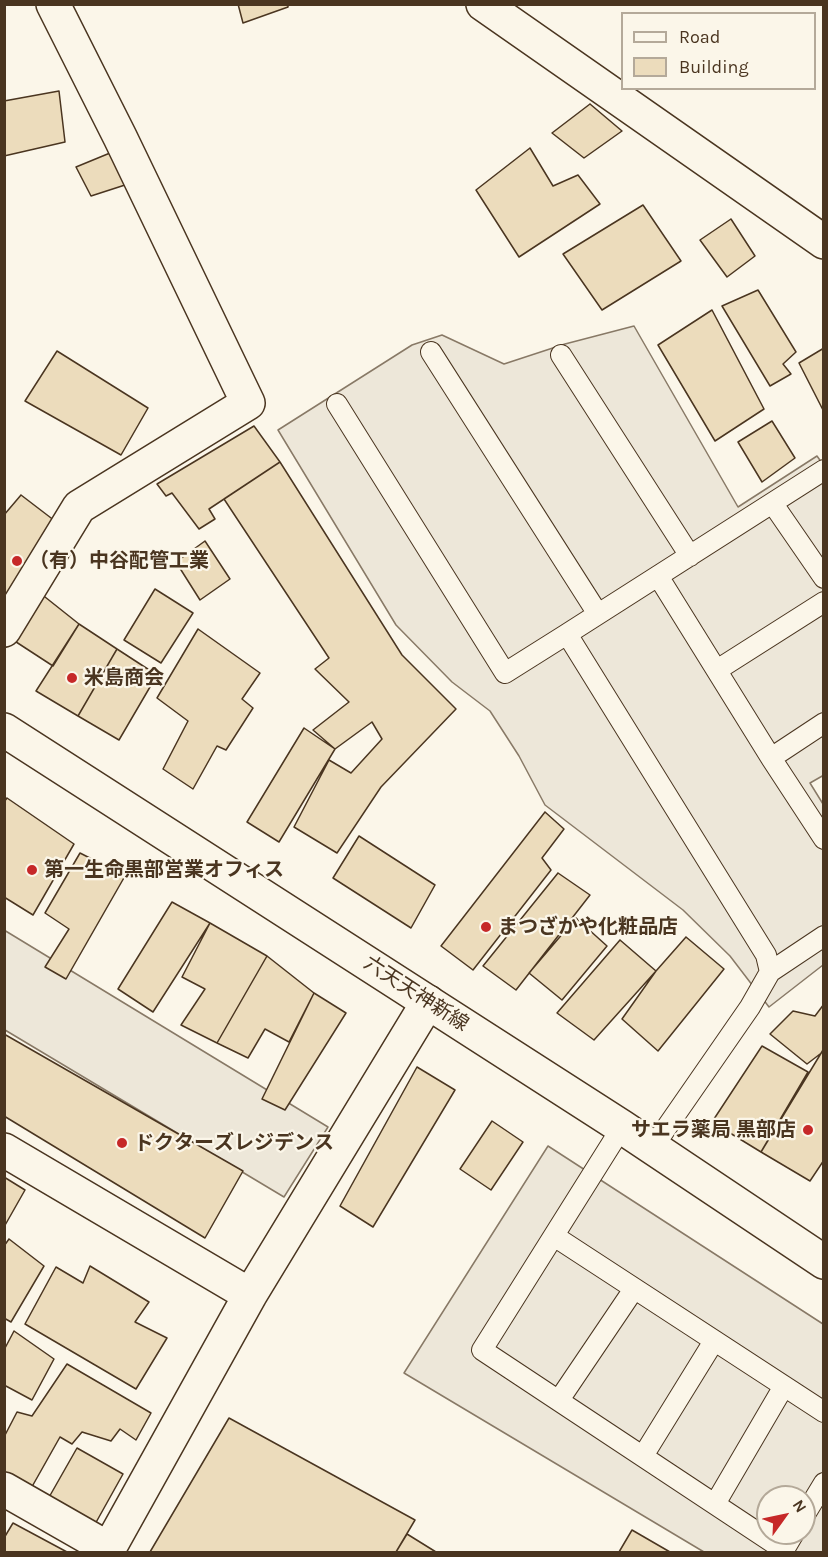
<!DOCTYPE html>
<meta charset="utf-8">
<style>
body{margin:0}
#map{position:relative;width:828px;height:1557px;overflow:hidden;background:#fbf6e9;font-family:Karla,sans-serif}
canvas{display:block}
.frame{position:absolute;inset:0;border:6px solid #4a3520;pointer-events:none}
.legend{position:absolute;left:621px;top:12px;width:195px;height:78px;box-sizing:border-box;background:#fbf6e9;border:2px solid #b4a999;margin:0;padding:8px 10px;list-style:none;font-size:18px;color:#4a3520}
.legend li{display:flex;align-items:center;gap:12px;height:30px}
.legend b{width:30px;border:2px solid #b4a999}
.north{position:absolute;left:756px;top:1485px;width:60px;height:60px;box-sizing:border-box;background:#fbf6e9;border:2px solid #b4a999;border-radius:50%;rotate:57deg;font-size:16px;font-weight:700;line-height:24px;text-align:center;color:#4a3520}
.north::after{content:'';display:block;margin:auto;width:21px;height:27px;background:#c62828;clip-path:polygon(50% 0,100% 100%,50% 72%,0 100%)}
</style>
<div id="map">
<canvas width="828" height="1557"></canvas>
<div class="frame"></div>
<ul class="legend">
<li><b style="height:8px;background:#fbf6e9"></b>Road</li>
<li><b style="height:16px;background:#ecdcbc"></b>Building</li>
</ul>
<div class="north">N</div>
</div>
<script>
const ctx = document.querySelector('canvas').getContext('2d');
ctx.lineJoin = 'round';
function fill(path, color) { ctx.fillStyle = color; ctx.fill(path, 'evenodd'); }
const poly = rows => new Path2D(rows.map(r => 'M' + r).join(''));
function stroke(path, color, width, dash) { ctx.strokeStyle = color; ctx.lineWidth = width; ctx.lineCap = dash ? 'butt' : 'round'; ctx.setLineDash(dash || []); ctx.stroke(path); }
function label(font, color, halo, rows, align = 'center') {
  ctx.font = font + ' Karla,"Noto Sans JP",sans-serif'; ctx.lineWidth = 4.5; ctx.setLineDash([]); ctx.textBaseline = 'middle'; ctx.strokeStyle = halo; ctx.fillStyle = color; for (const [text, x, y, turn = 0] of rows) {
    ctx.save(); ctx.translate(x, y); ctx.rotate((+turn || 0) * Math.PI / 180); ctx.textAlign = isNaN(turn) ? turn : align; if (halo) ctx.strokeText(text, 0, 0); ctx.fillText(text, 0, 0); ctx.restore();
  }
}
const parking = poly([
 [634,326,738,507,817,456,824,466,824,775,810,783,823,804,823,965,769,1007,730,956,683,910,545,805,519,756,490,711,452,682,396,625,278,430,412,345,442,335,504,364,565,344,634,326],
 [4,930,328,1127,284,1197,5,1030,4,930],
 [548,1146,823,1324,823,1552,704,1552,404,1373,548,1146],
 [768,1497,804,1497,804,1533,768,1533,768,1497]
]);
fill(parking, '#ede7d9');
stroke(parking, '#887966', 1.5);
const building = poly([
 [238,4,288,4,288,7,243,23,238,4],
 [59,91,65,142,4,156,4,101,59,91],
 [590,104,622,131,584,158,552,133,590,104],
 [530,148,553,186,578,175,600,204,519,257,476,190,530,148],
 [110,153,125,185,91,196,76,167,110,153],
 [643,205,681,261,602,310,563,254,643,205],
 [731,219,755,256,727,277,700,240,731,219],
 [758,290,796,352,783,364,791,374,770,386,722,306,758,290],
 [712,310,764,409,715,441,658,345,712,310],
 [824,348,824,412,799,363,824,348],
 [57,351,148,408,121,455,25,401,57,351],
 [772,421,795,458,762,482,738,442,772,421],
 [254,426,280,462,209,509,215,519,199,529,172,493,166,496,157,484,254,426],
 [280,462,402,655,456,709,381,787,337,853,294,827,329,760,351,773,382,739,372,722,335,749,313,730,349,702,315,669,329,658,224,499,280,462],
 [21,495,55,521,4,600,4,515,21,495],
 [205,541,230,579,200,600,176,562,205,541],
 [155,589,193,613,161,663,124,640,155,589],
 [40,593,79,624,53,666,10,638,40,593],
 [79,624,117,649,78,716,36,691,79,624],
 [198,629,260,673,242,699,253,708,226,750,217,746,193,789,163,769,188,721,157,698,198,629],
 [117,649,157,675,119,740,78,716,117,649],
 [304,728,335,749,279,842,247,822,304,728],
 [7,798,74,844,33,915,4,897,4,802,7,798],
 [545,812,564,829,542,858,551,870,473,970,441,946,545,812],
 [359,836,435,885,411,928,333,878,359,836],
 [80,853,125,876,66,979,45,967,69,929,45,913,80,853],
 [558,873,590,895,516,990,483,966,558,873],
 [172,902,210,923,153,1012,118,989,172,902],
 [576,918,607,946,562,1000,529,973,576,918],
 [210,923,267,956,217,1043,181,1025,205,989,182,977,210,923],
 [686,937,724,969,658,1051,622,1019,656,971,686,937],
 [620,940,656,971,594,1040,557,1013,620,940],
 [267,956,314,993,289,1042,265,1029,248,1058,217,1043,267,956],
 [314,993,346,1013,285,1110,262,1099,314,993],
 [824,1004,824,1051,807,1064,770,1034,793,1011,815,1016,824,1004],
 [4,1034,243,1171,205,1238,4,1116,4,1034],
 [762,1046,808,1072,761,1152,712,1122,762,1046],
 [823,1050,824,1160,810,1181,761,1152,823,1050],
 [417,1067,455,1090,373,1227,340,1206,417,1067],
 [492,1121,523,1142,491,1190,460,1169,492,1121],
 [4,1177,25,1190,4,1227,4,1177],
 [9,1239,44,1266,11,1322,4,1318,4,1246,9,1239],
 [90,1266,149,1302,135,1322,167,1338,136,1389,25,1324,56,1267,83,1283,90,1266],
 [14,1331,54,1359,32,1400,4,1385,4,1350,14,1331],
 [67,1364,151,1413,136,1440,120,1429,111,1441,82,1432,72,1444,60,1437,29,1492,4,1475,4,1437,17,1412,32,1416,67,1364],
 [229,1418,415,1520,396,1552,150,1552,229,1418],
 [77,1448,123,1474,94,1526,48,1499,77,1448],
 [13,1523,67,1552,4,1552,4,1538,13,1523],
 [632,1530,670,1552,619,1552,632,1530],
 [407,1534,436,1552,396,1552,407,1534]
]);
fill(building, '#ecdcbc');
stroke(building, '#4a3520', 1.5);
const lane = poly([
 [431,352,598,614],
 [561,355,690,556],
 [337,404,505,673,567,634],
 [773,504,824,578],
 [658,576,771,758,824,723],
 [717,670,824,602],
 [771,758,824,839],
 [770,972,824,936],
 [622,1127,482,1350,784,1550,794,1533],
 [653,1147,750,1007,770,972,766,955,567,634,824,470],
 [554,1236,824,1412],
 [559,1400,634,1289],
 [643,1456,714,1341],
 [715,1504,784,1386],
 [804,1516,824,1483]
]);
const street = poly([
 [483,4,824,242],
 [4,630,79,507,248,403,120,137,53,4],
 [4,1150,250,1295],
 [4,1489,109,1549],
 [107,1552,250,1295,428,1002]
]);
const secondary = poly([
 [4,730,622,1127,824,1262]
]);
stroke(lane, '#4a3520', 22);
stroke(street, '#4a3520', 36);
stroke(secondary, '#4a3520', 36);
stroke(lane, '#fbf6e9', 20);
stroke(street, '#fbf6e9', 33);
stroke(secondary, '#fbf6e9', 33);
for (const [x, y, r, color] of [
 [17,561,6,"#c62828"],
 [72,678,6,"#c62828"],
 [32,870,6,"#c62828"],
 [486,927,6,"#c62828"],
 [808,1130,6,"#c62828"],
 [122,1143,6,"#c62828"]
]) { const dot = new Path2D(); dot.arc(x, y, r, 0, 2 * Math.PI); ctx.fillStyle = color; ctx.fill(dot); stroke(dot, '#fbf6e9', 2); }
label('bold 20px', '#4a3520', '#fbf6e9', [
 ["（有）中谷配管工業",29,561],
 ["米島商会",84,678],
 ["第一生命黒部営業オフィス",44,870],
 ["まつざかや化粧品店",498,927],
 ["サエラ薬局 黒部店",796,1130,"right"],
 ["ドクターズレジデンス",134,1143]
], 'left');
label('20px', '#4a3520', '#fbf6e9', [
 ["六天天神新線",416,994,33]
]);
</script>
